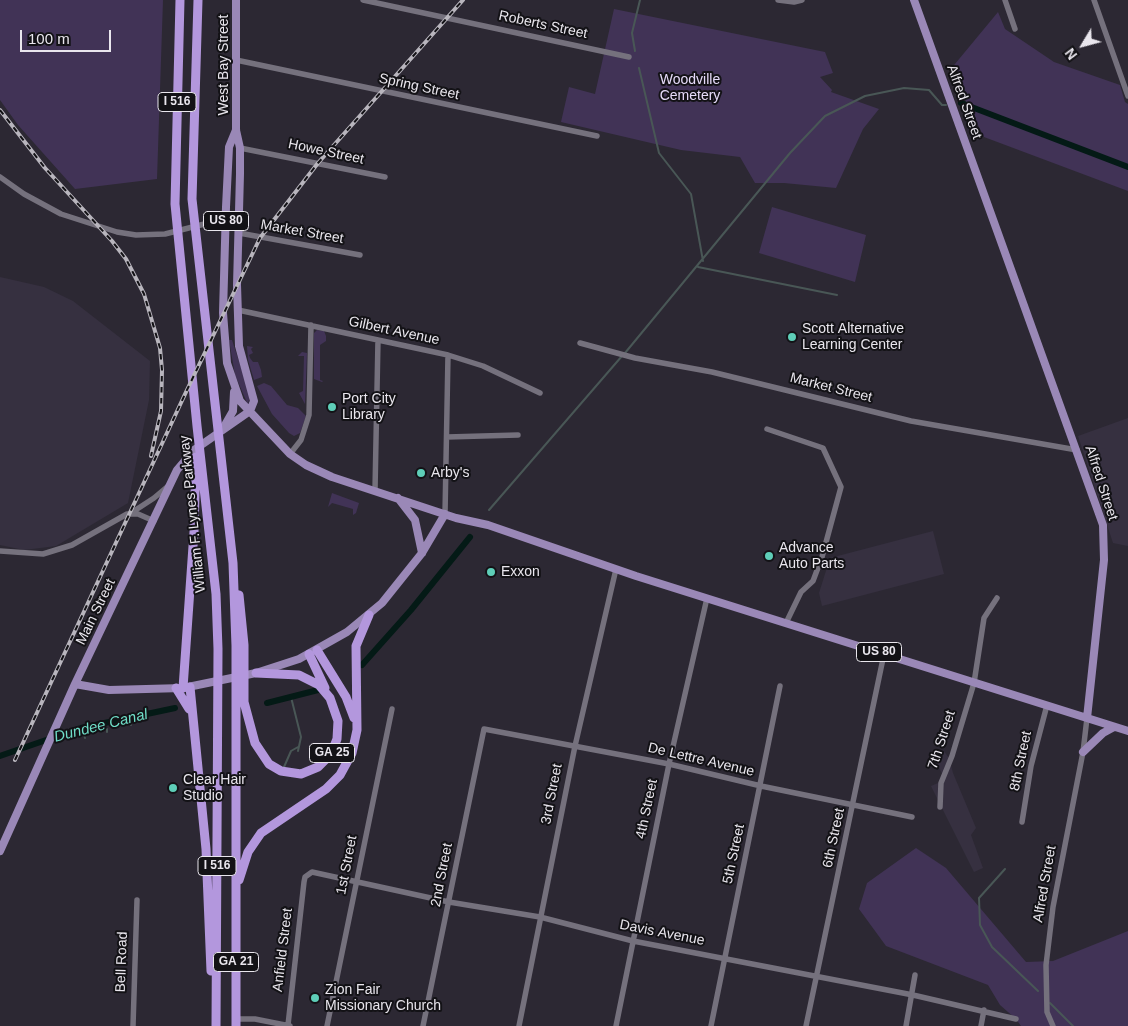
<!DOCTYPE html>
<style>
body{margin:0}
#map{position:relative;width:1128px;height:1026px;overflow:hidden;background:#2c2833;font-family:Arial,sans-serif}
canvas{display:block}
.north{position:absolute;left:1058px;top:20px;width:50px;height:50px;-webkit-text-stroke:4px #131216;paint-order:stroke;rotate:233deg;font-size:14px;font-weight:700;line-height:20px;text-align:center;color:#e9e6ed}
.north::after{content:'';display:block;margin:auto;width:18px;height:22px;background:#e9e6ed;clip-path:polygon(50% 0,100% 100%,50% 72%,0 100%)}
.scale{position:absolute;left:20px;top:30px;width:91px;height:22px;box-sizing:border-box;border:2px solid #e9e6ed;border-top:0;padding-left:6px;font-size:15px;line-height:18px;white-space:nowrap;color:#e9e6ed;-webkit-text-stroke:4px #131216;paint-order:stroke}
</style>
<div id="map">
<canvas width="1128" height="1026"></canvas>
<div class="north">N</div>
<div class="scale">100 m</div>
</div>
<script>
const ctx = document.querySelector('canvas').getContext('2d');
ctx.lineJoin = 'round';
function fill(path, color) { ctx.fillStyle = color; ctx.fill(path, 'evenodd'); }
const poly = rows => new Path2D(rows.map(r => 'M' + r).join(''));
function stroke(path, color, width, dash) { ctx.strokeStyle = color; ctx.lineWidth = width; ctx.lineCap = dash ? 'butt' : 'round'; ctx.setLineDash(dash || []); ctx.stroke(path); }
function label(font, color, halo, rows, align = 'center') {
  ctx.font = font + ' Arial,sans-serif'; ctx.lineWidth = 4; ctx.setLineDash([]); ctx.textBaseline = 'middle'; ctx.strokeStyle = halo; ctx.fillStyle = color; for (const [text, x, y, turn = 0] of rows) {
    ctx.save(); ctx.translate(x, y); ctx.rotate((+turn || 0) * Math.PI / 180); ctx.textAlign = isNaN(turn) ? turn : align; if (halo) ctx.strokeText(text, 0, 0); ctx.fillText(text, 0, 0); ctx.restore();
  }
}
fill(poly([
 [0,277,44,287,73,301,150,361,149,400,128,503,56,546,24,550,0,545],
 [1128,418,1128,546,1113,543,1078,436],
 [933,531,944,574,822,606,819,593,830,558],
 [943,750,949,758,953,773,976,828,971,835,983,868,974,872,931,786,945,780,934,757]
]), '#363040');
fill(poly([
 [0,0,163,0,157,179,75,189,18,125,0,100],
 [614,9,825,52,833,73,820,77,832,90,831,92,879,109,863,129,836,188,784,183,755,183,740,157,681,150,561,122,569,87,595,94],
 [998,12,1005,29,1054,62,1120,85,1125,102,1128,104,1128,191,984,137,950,70],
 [772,207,866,235,855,282,759,253],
 [317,330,324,331,326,336,326,341,320,345,320,380,323,381,322,382,314,379,314,333],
 [229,340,232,340,250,395,248,405,235,375],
 [247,346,253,347,251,349,253,353,249,355,250,358,253,362,258,362,261,370,262,377,254,380,248,360],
 [302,352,307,353,305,404,299,393,303,391,304,356,298,356],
 [264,383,271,386,287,405,298,408,306,416,300,433,294,436,289,433,272,414,257,386],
 [332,493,359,503,356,513,353,515,353,509,332,503,328,507],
 [916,848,946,868,1026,962,1053,961,1128,931,1128,1026,1021,1026,1016,1019,1000,1005,988,985,886,946,859,909,867,883]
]), '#413356');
stroke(poly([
 [635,51,632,33,640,0],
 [639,68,659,153,691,194,703,261],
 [698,267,837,295],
 [625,353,790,153,825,116,865,96,904,88,929,90,942,105,946,105],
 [489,510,622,356],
 [291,697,301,737,298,751],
 [131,723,131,725],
 [107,729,107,732],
 [84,735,85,738],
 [284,767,291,751,298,747],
 [1005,869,979,898,980,925,992,947,1038,991],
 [1050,1003,1073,1026]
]), '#495756', 2);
stroke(poly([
 [961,103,1128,167],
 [362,665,411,610,470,537],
 [267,703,318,690],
 [0,756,81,728,175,708]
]), '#041a16', 6);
stroke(poly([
 [363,0,629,57],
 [778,0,794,2,802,0],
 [1005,0,1015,29],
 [1094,0,1128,96],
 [236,60,597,136],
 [240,148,385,177],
 [0,177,24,194,61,214,117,232,136,235,165,234,240,215],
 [239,233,360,255],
 [238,310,448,355,483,366,540,393],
 [580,343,635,358,712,372,911,421,1077,450],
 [767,429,823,448,841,487,822,557,813,581,801,592,786,623],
 [447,437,518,435],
 [290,454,301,440,309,415,311,325],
 [375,490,378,340],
 [131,513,154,498,167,487],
 [445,514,448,355],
 [0,551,43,554,72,545,127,514,138,514,154,521],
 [940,807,941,783,952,756,974,683,984,618,997,598],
 [1022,822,1031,766,1047,705],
 [236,1019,255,1019,290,1026],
 [288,1025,304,882,305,877,312,872,449,902,540,917,633,941,913,995,1016,1019],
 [133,1026,137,900],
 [327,1026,392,709],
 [423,1026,484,729,669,764,761,786,912,817],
 [519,1026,575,746,616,569],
 [616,1026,669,764,707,598],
 [711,1026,780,686],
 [806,1026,884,654],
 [906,1026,915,975],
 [981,1026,984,1010],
 [1053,1026,1047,1012,1046,965,1053,907,1083,752,1087,718]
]), '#75717d', 5.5);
stroke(poly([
 [914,0,1103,525,1104,560,1087,718],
 [236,130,229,147,226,207,223,313,227,363,240,401,290,454,306,465,332,477,456,518,488,525,636,576,1128,731],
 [225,425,233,411,234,392],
 [398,498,415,520,422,553],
 [75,684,109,690,183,688,256,673,299,659,347,632,382,603,422,553,445,514],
 [1083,752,1103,733,1114,727],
 [0,851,75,684,177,470,194,450,250,411,254,401,239,346,237,285,240,174,240,148,236,130,236,0]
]), '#9a88b7', 8);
stroke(poly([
 [180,0,175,204,197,426,216,594,218,649,216,1026],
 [198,0,192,199,233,563,236,646,236,1026],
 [239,595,244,645,244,702,255,743,269,764,281,771,301,774,318,767,331,754,337,739,338,721,330,698,319,685,299,675,256,673],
 [317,650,346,697,354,718],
 [309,654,325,688],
 [190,687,206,849,211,971],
 [176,688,189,709],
 [183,688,194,532,196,457],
 [239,880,248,852,261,833,326,789,340,775,352,753,357,730,356,646,369,615]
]), '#b397dd', 9);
const rail = poly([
 [0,110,45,168,112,241,126,259,144,294,160,348,162,370,161,411,151,456],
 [15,760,186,392,260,238,318,163,463,0]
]);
stroke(rail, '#b8b5bd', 4);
stroke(rail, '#131216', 2, [5.5]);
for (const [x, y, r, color] of [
 [792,337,5,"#5eceb8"],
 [332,407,5,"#5eceb8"],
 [421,473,5,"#5eceb8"],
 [769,556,5,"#5eceb8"],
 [491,572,5,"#5eceb8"],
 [173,788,5,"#5eceb8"],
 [315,998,5,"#5eceb8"]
]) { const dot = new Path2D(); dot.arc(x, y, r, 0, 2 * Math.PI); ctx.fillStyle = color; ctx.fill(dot); stroke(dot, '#131216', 2); }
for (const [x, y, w] of [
 [177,102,38],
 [226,221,45],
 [879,652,45],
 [332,753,45],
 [217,866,38],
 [236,962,45]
]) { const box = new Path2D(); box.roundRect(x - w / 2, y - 9.5, w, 19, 4); ctx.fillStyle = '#131216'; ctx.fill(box); stroke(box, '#e9e6ed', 1); }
label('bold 12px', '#e9e6ed', null, [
 ["I 516",177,102],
 ["US 80",226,221],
 ["US 80",879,652],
 ["GA 25",332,753],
 ["I 516",217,866],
 ["GA 21",236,962]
]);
label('14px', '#e9e6ed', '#131216', [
 ["Roberts Street",543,25,12],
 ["West Bay Street",224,65,-90],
 ["Spring Street",419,87,12],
 ["Alfred Street",964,102,70],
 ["Howe Street",326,152,12],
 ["Market Street",302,232,10],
 ["Gilbert Avenue",394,331,12],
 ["Market Street",831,388,14],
 ["Alfred Street",1101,483,72],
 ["William F. Lynes Parkway",193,514,-96],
 ["Main Street",96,612,-64],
 ["7th Street",942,740,-72],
 ["De Lettre Avenue",701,760,13],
 ["8th Street",1021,761,-78],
 ["3rd Street",552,794,-79],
 ["4th Street",647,809,-78],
 ["6th Street",834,838,-78],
 ["5th Street",734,854,-78],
 ["1st Street",347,865,-79],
 ["2nd Street",442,875,-79],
 ["Alfred Street",1045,884,-80],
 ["Davis Avenue",662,933,11],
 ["Anfield Street",283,950,-83],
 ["Bell Road",122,962,-88]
]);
label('14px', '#e6dbf9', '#131216', [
 ["Woodville",690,80],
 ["Cemetery",690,96]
]);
label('14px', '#e9e6ed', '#131216', [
 ["Scott Alternative",802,329],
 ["Learning Center",802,345],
 ["Port City",342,399],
 ["Library",342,415],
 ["Arby's",431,473],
 ["Advance",779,548],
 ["Auto Parts",779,564],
 ["Exxon",501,572],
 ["Clear Hair",183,780],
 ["Studio",183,796],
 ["Zion Fair",325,990],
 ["Missionary Church",325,1006]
], 'left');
label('italic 15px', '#6fddc7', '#131216', [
 ["Dundee Canal",101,726,-14]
]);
</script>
